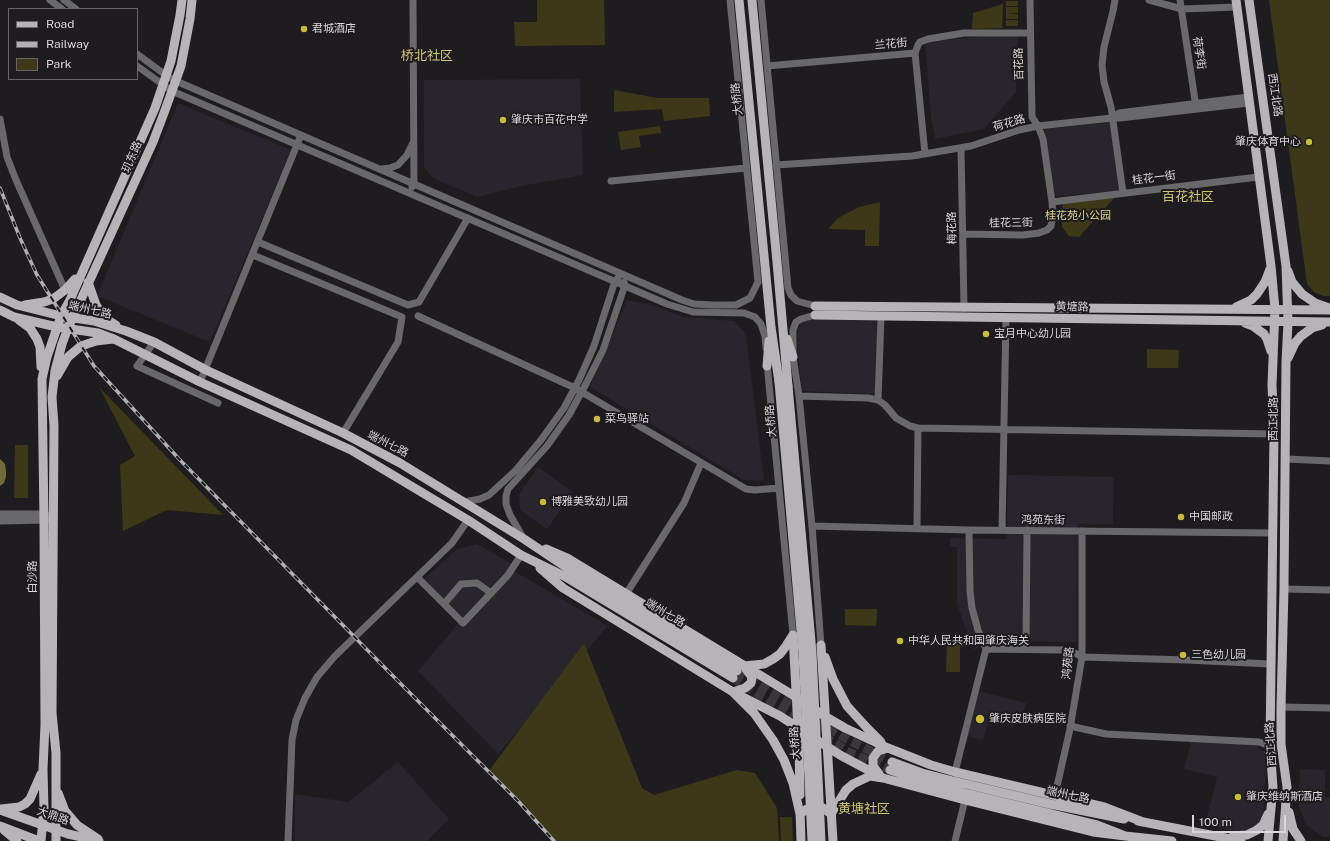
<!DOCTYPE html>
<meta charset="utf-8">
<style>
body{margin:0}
#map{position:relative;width:1330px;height:841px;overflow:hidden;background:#1e1c1f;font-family:"Public Sans",sans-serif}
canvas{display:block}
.legend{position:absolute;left:8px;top:8px;width:130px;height:72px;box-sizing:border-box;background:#1e1c1f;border:1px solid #686669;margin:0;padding:5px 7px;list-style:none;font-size:12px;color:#d8d6d9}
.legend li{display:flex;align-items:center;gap:8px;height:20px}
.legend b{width:20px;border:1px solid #686669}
.scale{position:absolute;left:1192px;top:815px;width:94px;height:18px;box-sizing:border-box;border:2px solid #d8d6d9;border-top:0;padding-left:5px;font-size:12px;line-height:14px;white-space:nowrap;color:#d8d6d9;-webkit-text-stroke:3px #1e1c1f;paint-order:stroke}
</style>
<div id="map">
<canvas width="1330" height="841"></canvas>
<ul class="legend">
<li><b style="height:5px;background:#b6b4b8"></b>Road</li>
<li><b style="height:5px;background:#b1afb2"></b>Railway</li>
<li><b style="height:11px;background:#3d3918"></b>Park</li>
</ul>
<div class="scale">100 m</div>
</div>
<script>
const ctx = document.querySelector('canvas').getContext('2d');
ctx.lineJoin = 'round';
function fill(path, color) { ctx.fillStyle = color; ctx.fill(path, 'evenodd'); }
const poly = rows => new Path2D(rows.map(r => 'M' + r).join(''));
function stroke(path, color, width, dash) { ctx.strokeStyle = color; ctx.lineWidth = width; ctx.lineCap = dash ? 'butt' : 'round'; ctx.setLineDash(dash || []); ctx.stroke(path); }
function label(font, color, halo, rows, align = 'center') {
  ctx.font = font + ' "Public Sans","Noto Sans SC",sans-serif'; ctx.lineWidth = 4; ctx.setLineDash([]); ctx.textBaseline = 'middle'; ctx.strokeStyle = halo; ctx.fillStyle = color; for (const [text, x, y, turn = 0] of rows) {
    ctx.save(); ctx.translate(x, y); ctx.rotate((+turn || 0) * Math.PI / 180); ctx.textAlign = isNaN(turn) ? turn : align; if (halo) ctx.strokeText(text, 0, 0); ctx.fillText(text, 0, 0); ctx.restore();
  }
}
fill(poly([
 [996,35,1018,36,1016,92,984,129,935,139,931,116,925,42],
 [580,79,583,175,521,186,477,197,433,178,424,167,424,80],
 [178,103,291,150,210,342,97,296],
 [1111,122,1121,191,1054,196,1044,129],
 [627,300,648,304,684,317,734,321,746,334,764,481,744,480,590,387],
 [877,315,875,394,802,391,797,344,798,329,801,323,808,317],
 [538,467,573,492,547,529,520,510,519,494],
 [1008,475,1114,477,1113,524,1078,524,1077,642,988,641,974,650,957,604,957,547,950,547,950,538,1007,539],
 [477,544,512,564,491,588,478,581,461,584,446,602,423,580,457,549],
 [514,571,608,626,498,754,418,671,463,618,449,604,462,587,477,585,492,596],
 [979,691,1026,703,1021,723,990,715,983,740,967,736],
 [1191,741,1255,744,1262,751,1267,751,1263,817,1258,824,1252,829,1242,833,1205,824,1217,777,1184,769],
 [398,762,449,819,427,841,295,841,295,794,348,802],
 [1300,769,1325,770,1325,797,1330,798,1330,837,1323,837,1306,825,1299,807]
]), '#29252d');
fill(poly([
 [537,0,604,0,605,45,515,46,514,22,537,22],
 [1269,0,1330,0,1330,296,1323,296,1314,292,1307,284],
 [1006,1,1018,1,1018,6,1006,6],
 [1003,4,1002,28,972,29,973,13],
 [1006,7,1018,7,1018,13,1006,13],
 [1006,13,1018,14,1018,19,1006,19],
 [1006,20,1018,20,1018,26,1006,26],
 [614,90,657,98,709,98,710,116,664,121,662,109,614,112],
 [660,126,661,133,639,136,641,147,621,150,618,132],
 [1116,196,1079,237,1069,236,1062,227,1063,203],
 [880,202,879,246,865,246,865,230,828,229,838,218,859,207],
 [1147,349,1179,350,1178,368,1147,368],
 [99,387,223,515,167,510,123,531,120,465,135,456],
 [15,445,28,445,28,498,14,498],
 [845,609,877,609,876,626,845,625],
 [584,643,642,788,654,795,737,770,755,773,777,808,779,841,554,841,519,802,488,772],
 [947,643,960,643,960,672,946,672],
 [780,817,792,817,793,841,781,841]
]), '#3d3918');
fill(poly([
 [0,459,5,464,6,471,6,477,4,483,0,486]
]), '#726c3d');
stroke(poly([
 [737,671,845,738,892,762],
 [733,678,849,752,890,770]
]), '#3a383b', 9, [9, 4.5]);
stroke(poly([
 [50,0,62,9],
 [64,0,76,9],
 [761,0,788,288,791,295,797,301,815,306],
 [1115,0,1113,11,1104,47,1102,65,1104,82,1111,107,1123,193],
 [1149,0,1182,9,1237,7],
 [1180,0,1196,107],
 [137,54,167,76,176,81,682,300,694,304,713,305,736,305,750,298,758,282,730,0],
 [137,66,172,91,667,304,693,312,744,313,755,317,761,324,765,336,766,348],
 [767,66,915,53],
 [1112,118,1119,113,1248,97],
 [0,119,7,157,16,180,65,290],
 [961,148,964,308],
 [925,154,915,53,918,45,920,42,928,39,964,33,1029,33],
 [776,165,912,156,971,146,1019,130,1038,126,1112,118,1120,118,1249,103],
 [381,169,390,168,398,165,407,155,413,143],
 [611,181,746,168],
 [412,187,414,184,413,0],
 [1052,202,1258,177],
 [963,234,1023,235,1039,233,1047,230,1051,226,1053,216,1052,202,1043,139,1038,126,1032,117,1030,0],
 [258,242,408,305,419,302,468,218],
 [253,255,402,317,398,342,343,433],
 [815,315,801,319,796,322,793,330,793,357,799,396,812,526,821,645],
 [418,316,575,388,746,489,755,490,779,488],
 [154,342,137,366,218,403],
 [767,363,793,635],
 [200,382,301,135],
 [799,396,868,398,878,400,885,405,896,418,910,426,918,428,1274,434],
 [878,400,881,317],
 [1286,459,1330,461],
 [464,502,480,499,489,495,516,470,541,440,564,408,579,380,594,346,615,281,618,278],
 [0,514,44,514,48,516],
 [0,521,48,520],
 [812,526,969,530,1273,533],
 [917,528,918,428],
 [1002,530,1006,318],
 [524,539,510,515,506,504,506,496,508,489,547,446,569,415,587,382,603,350,625,285,624,282],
 [417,577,463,623,508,575,521,555],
 [1284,589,1330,590],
 [626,594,684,503,701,463],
 [444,604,461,584,477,583,491,593],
 [986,649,1062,650,1075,653,1082,657,1187,660,1270,664],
 [1026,649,1027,530],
 [1281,707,1330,708],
 [1070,726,1106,734,1259,742,1270,746],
 [955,772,986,649,978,630,972,608,970,591,969,530],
 [1055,795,1070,729,1082,657,1082,531],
 [288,841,292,740,296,720,305,698,317,677,335,656,452,543,468,520],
 [955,841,965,800]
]), '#69686a', 7);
stroke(poly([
 [739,0,771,327,779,382],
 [752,0,777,262,788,386],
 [1236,0,1271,266,1275,309,1272,385,1274,434,1270,746,1273,787,1268,841],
 [1249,0,1286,266,1288,322,1286,362,1284,589,1281,707,1281,744,1287,787,1283,841],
 [1288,271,1292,282,1302,294,1315,303,1329,308],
 [88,282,96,305,106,319,116,325],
 [0,297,17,305,61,316,94,321,126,331,154,342,206,370,343,433,400,463,524,539,566,567,737,671],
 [25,305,44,302,53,299,65,290,75,279],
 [815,306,1330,310],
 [1236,307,1251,300,1257,294,1265,282,1270,269],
 [0,310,14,317,57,327,98,333,114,339,200,382,351,450,468,520,521,555,564,576,733,678],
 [815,315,1330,322],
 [19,320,30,328,37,339,40,347,41,367],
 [1245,323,1253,326,1264,334,1267,339,1271,351],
 [787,339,793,357],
 [1288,358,1295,343,1301,336,1312,328,1322,325],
 [767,366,769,341],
 [57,376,68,357,81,346,96,341,113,339],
 [546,549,569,559,796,697,826,717,845,728,888,748,931,765,955,772,1104,807,1143,822],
 [540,568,563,588,733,692,780,716,840,755,883,778],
 [793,635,799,747,800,795],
 [821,645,833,841],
 [825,657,833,679,847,706,868,729,881,742],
 [744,666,764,664,773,659,780,654,786,646,793,635],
 [746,669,752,677,751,683,745,688,733,692,754,713,773,740,784,760,793,783,800,814,807,809,815,807,823,808,831,814],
 [892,762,922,773,953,781,1050,804,1124,819],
 [890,770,926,782,968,794,1097,825,1125,836,1172,841],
 [879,774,873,766,873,758,878,751,888,748],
 [58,793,65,811,77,825,98,839],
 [1,809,19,807,25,804,30,799,41,774],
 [0,810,68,834,99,841],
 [800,810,801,841],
 [1289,812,1293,829,1301,841],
 [831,814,846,790,853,784,870,776,883,778,965,800,1093,832,1125,836],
 [1138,821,1241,841],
 [0,826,39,841],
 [4,830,17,841],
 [1233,836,1247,835,1257,830,1263,825,1268,814],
 [41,841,44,808,43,769,45,725,44,521,42,379,47,357,61,316,70,300,155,108,171,61,180,15,182,0],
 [56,841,56,753,52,713,54,426,52,397,55,371,62,344,68,328,153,142,164,113,181,66,190,19,192,0]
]), '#b6b4b8', 9);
const rail = poly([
 [0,188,20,238,37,275,94,366,180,460,392,675,519,802,554,841]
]);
stroke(rail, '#b1afb2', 3.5);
stroke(rail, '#1e1c1f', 2, [6]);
stroke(poly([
 [779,382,803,653,812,841],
 [788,386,812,653,821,841]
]), '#b6b4b8', 9);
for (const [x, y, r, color] of [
 [304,29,4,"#caba3a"],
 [503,120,4,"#caba3a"],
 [1309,142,4,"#caba3a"],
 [986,334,4,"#caba3a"],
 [597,419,4,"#caba3a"],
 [543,502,4,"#caba3a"],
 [1181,517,4,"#caba3a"],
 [900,641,4,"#caba3a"],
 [1183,655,4,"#caba3a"],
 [980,719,5,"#caba3a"],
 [1238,797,4,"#caba3a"]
]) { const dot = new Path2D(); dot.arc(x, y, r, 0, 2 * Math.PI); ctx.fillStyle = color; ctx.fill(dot); stroke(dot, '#1e1c1f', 1.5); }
label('11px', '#d8d6d9', '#1e1c1f', [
 ["君城酒店",312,29],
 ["肇庆市百花中学",511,120],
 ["肇庆体育中心",1301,142,"right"],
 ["宝月中心幼儿园",994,334],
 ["菜鸟驿站",605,419],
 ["博雅美致幼儿园",551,502],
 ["中国邮政",1189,517],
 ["中华人民共和国肇庆海关",908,641],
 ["三色幼儿园",1191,655],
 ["肇庆皮肤病医院",989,719],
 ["肇庆维纳斯酒店",1246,797]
], 'left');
label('11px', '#d8d6d9', '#1e1c1f', [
 ["兰花街",891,44,-5],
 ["荷李街",1199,53,82],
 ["百花路",1019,64,-92],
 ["西江北路",1275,95,82],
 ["大桥路",737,99,-96],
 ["荷花路",1009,123,-16],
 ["玑东路",132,157,-66],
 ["桂花一街",1154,178,-7],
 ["桂花三街",1011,223,-1],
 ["梅花路",952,228,-91],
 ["黄塘路",1072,307,1],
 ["端州七路",90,310,13],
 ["西江北路",1274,419,-90],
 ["大桥路",771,421,-95],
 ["端州七路",388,444,27],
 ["鸿苑东街",1043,520,1],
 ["白沙路",33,577,-90],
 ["端州七路",665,613,31],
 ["鸿苑路",1068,663,-84],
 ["大桥路",795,743,-93],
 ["西江北路",1271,744,-94],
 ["端州七路",1068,795,12],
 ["大鼎路",53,816,19]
]);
label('11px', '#dcd387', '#1e1c1f', [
 ["桂花苑小公园",1078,216]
]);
label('13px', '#cec577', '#1e1c1f', [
 ["桥北社区",427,56],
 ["百花社区",1188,197],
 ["黄塘社区",864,809]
]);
</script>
